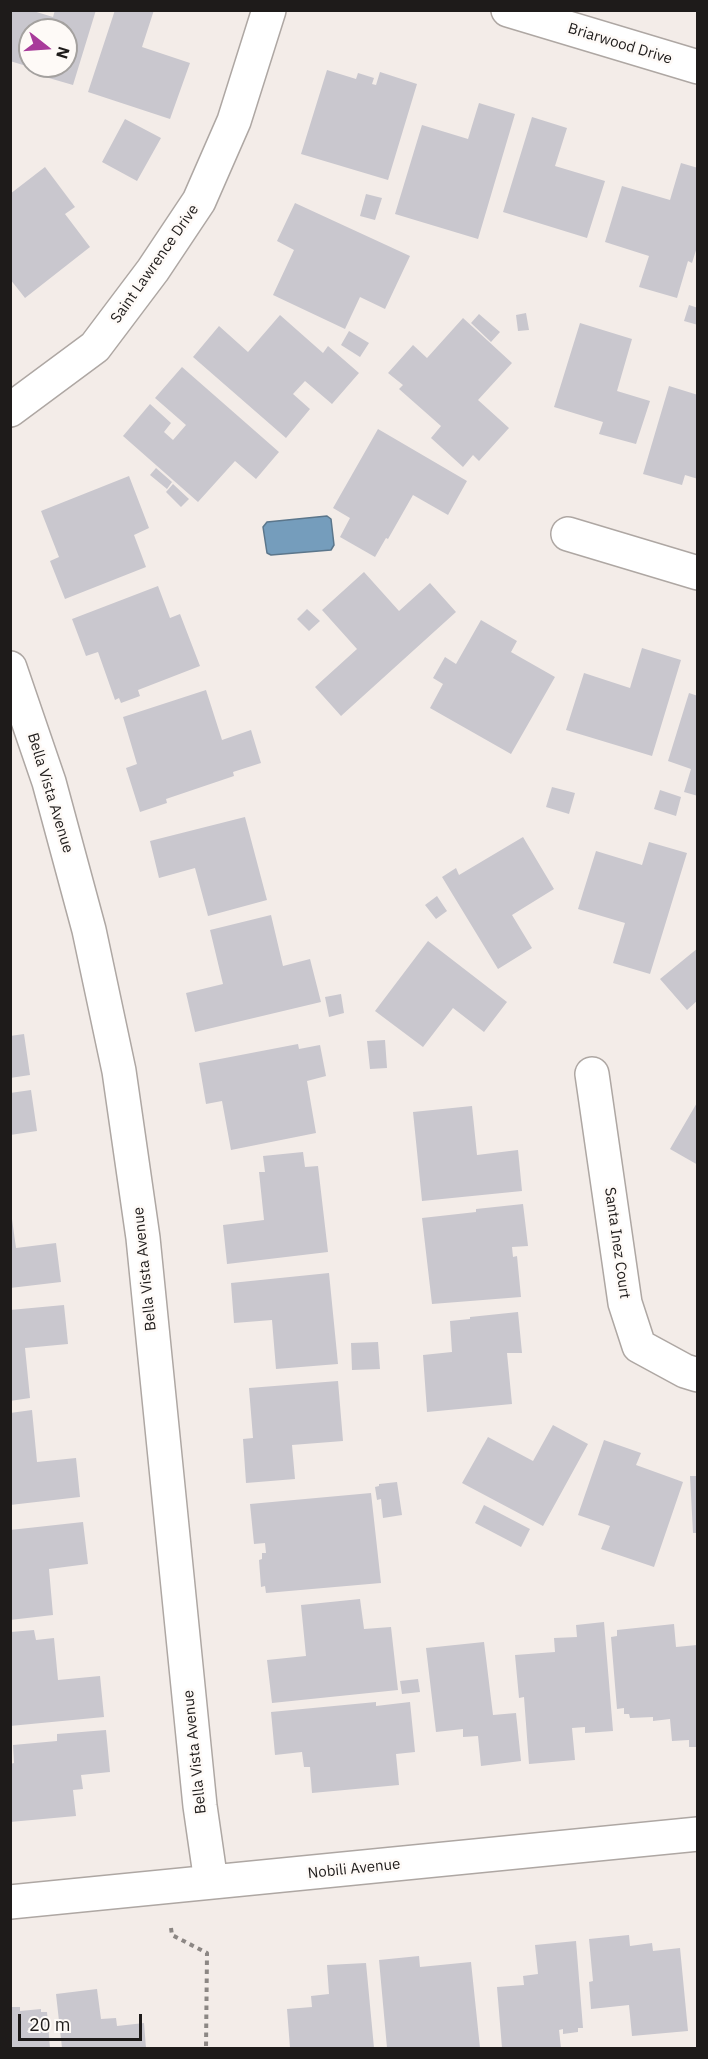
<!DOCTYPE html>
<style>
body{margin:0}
#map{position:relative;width:708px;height:2059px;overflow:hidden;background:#f3ece8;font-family:"IBM Plex Sans",sans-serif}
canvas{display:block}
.frame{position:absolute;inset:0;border:12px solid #1e1b1a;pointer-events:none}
.north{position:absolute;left:18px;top:18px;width:60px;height:60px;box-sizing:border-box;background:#fefaf7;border:2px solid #a4a19f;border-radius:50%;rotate:107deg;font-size:16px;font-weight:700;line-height:24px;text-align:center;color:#1e1b1a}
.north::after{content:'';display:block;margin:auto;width:21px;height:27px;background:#a83b9a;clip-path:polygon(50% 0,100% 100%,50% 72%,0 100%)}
.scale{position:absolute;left:18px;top:2014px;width:124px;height:27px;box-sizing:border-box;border:3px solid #1e1b1a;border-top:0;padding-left:8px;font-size:18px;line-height:21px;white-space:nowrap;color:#1e1b1a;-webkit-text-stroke:4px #fefaf7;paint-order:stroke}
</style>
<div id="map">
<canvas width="708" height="2059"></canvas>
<div class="frame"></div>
<div class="north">N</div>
<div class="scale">20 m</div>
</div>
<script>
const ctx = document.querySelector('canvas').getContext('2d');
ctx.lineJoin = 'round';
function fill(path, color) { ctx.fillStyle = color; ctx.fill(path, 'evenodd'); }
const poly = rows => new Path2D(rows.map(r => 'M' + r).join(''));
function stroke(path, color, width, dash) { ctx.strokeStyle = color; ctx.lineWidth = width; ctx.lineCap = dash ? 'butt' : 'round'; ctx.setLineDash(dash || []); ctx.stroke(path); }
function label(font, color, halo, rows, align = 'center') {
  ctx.font = font + ' "IBM Plex Sans",sans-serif'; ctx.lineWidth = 5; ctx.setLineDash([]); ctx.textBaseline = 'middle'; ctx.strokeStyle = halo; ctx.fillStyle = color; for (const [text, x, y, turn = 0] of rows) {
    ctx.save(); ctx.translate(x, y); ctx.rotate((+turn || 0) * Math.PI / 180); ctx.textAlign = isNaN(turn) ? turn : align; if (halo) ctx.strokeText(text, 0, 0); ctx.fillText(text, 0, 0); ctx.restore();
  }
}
const water = poly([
 [327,516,331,519,334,545,331,550,271,555,267,553,263,527,267,522,327,516]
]);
fill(water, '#759dbc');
stroke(water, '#5b768b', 1.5);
fill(poly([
 [10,10,30,10,53,17,55,10,96,10,73,85,35,74,36,69,10,61],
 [30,30,66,30,66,66,30,66],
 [115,10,154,10,142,47,190,63,170,119,88,92],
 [327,70,356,79,358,73,374,78,372,84,376,85,380,72,417,84,388,180,301,154],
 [479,103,515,114,478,239,395,214,422,125,468,139],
 [532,117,567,128,555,166,605,181,587,238,503,212],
 [125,119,161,138,137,181,102,162],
 [681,163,698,168,698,244,692,263,688,261,677,298,639,287,649,256,605,242,622,186,670,200],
 [45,167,75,207,65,214,90,247,25,298,10,279,10,194],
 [366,194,382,198,375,220,360,216],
 [295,203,410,256,385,309,360,297,345,329,273,295,294,250,277,241],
 [689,305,698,308,698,325,684,321],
 [526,313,529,330,518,331,516,315],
 [479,314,500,332,491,342,471,323],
 [280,315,323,353,328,346,359,373,332,404,305,381,293,394,310,409,286,438,193,357,219,326,248,352],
 [463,318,512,363,478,400,509,428,479,461,473,455,463,467,431,438,441,426,399,389,403,385,388,373,413,345,427,358],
 [580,323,632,339,617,391,650,401,636,444,599,434,603,422,554,407],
 [349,331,369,343,360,357,341,345],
 [182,367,279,452,256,479,235,461,198,502,123,436,150,404,171,423,164,432,173,440,186,425,155,398],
 [669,386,698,395,698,479,685,475,682,485,643,474],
 [378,429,467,481,448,515,413,495,388,539,386,538,375,557,340,537,350,518,333,508],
 [156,468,172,482,167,489,150,475],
 [129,476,149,528,134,535,146,567,65,599,50,561,59,557,41,511],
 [173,484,189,499,181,507,166,492],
 [364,572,399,611,430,583,456,612,341,716,315,687,357,649,322,610],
 [158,586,170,618,180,614,200,666,138,690,140,696,121,703,119,698,115,700,98,652,86,656,72,619],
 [307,609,320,621,309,631,297,619],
 [481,620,517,641,511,652,555,677,511,754,430,708,443,684,433,678,445,657,456,664],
 [642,648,681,660,652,756,566,730,584,673,630,688],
 [206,690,222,740,251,730,261,763,233,772,234,776,166,799,167,803,140,812,126,768,137,764,123,717],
 [689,693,698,696,698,796,684,792,691,769,668,761],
 [552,787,575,793,569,814,546,807],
 [660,790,681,797,676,816,654,809],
 [245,817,267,900,208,916,195,868,159,878,150,841],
 [523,837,554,889,512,915,532,948,498,969,442,877,456,868,459,875],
 [649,842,687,853,650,974,613,963,625,923,578,909,596,851,642,865],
 [437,896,447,911,436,919,425,905],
 [271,915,283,966,310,959,321,1002,195,1032,186,993,223,984,210,930],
 [428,941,507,1002,484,1032,453,1008,423,1047,375,1011],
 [698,948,698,1000,687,1010,660,979],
 [341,994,344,1013,329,1017,325,997],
 [24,1034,30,1075,10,1078,10,1036],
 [385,1040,387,1068,370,1069,367,1041],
 [298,1044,299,1049,320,1045,326,1076,307,1081,316,1133,231,1150,222,1101,206,1104,199,1063],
 [31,1090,37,1131,10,1135,10,1093],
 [698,1101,698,1165,670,1149],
 [472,1106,477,1155,518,1150,522,1191,422,1201,413,1112],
 [303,1152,305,1167,318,1166,328,1252,227,1264,223,1225,264,1220,259,1172,265,1172,263,1156],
 [523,1204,528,1246,512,1247,513,1257,517,1256,521,1297,432,1304,422,1218,476,1212,476,1209],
 [12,1219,16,1248,56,1243,61,1282,10,1288],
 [329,1273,338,1364,276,1369,272,1320,234,1323,231,1283],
 [64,1305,68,1344,25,1348,30,1398,10,1401,10,1310],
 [518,1312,522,1353,507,1353,512,1404,427,1412,423,1355,452,1352,450,1321,470,1319,470,1317],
 [378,1342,380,1369,352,1370,351,1343],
 [338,1381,343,1441,292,1445,295,1479,246,1483,243,1439,253,1438,249,1388],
 [32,1410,37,1462,76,1458,80,1497,10,1505,10,1413],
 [553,1425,588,1444,543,1526,462,1483,488,1437,533,1461],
 [604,1440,641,1453,636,1465,683,1482,654,1567,601,1549,610,1526,578,1515],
 [690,1476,698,1476,698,1533,693,1533],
 [397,1482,402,1515,383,1518,381,1499,377,1500,375,1487,379,1486,379,1484],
 [371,1493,381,1583,266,1593,265,1586,261,1587,259,1560,262,1559,262,1553,266,1553,265,1543,254,1544,250,1504],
 [484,1505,530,1529,521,1547,475,1523],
 [83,1522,88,1564,49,1569,53,1615,10,1620,10,1530],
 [360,1599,364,1629,391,1627,398,1690,272,1703,267,1660,306,1656,301,1605],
 [604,1622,613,1731,585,1733,585,1727,572,1728,575,1760,529,1764,524,1697,519,1698,515,1655,555,1652,554,1638,577,1637,576,1625],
 [674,1624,676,1647,697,1645,698,1747,689,1747,689,1740,672,1741,670,1719,653,1721,653,1717,630,1718,629,1714,624,1714,624,1708,617,1709,611,1637,617,1636,617,1630],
 [34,1630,36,1640,54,1638,58,1680,100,1676,104,1717,10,1726,11,1632],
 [484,1642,493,1715,516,1713,521,1761,481,1766,478,1736,463,1737,463,1729,436,1732,426,1648],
 [418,1679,420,1692,402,1694,400,1681],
 [376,1702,376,1706,410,1702,415,1752,396,1754,399,1785,312,1793,310,1767,304,1767,302,1752,275,1755,271,1712],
 [106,1730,110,1772,81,1775,83,1789,73,1790,76,1816,10,1822,10,1764,14,1763,13,1745,57,1741,57,1734],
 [629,1935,630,1946,652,1943,653,1951,680,1948,688,2031,632,2036,629,2005,591,2009,589,1982,593,1981,589,1939],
 [576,1941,583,2028,578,2028,578,2032,563,2034,563,2029,559,2030,561,2048,502,2048,497,1987,524,1985,523,1976,538,1974,535,1945],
 [419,1956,420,1967,471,1962,480,2048,387,2048,379,1960],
 [366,1963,374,2048,290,2048,287,2009,312,2007,311,1996,329,1994,327,1965],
 [97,1989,101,2019,116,2018,117,2026,144,2023,146,2048,62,2048,56,1994],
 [10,2007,20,2007,20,2011,41,2009,41,2012,47,2012,50,2048,10,2048]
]), '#c9c7ce');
const minor = poly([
 [508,10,698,67],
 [10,410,95,347,153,270,199,201,234,121,269,10],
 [568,534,698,573],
 [10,668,49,782,89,930,119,1071,143,1238,200,1806,211,1882],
 [592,1074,625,1303,639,1346,685,1371,698,1375],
 [10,1902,698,1834]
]);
stroke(minor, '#aea7a3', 36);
stroke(poly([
 [171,1928,172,1935,207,1953,206,2048]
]), '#8c8784', 4, [4.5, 4.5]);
stroke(minor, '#fff', 33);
label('15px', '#1e1b1a', '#fefaf7', [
 ["Briarwood Drive",620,44,17],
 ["Saint Lawrence Drive",155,264,-55],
 ["Bella Vista Avenue",50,793,73],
 ["Santa Inez Court",617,1243,82],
 ["Bella Vista Avenue",145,1269,-96],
 ["Bella Vista Avenue",195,1752,-96],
 ["Nobili Avenue",354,1869,-6]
]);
</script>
